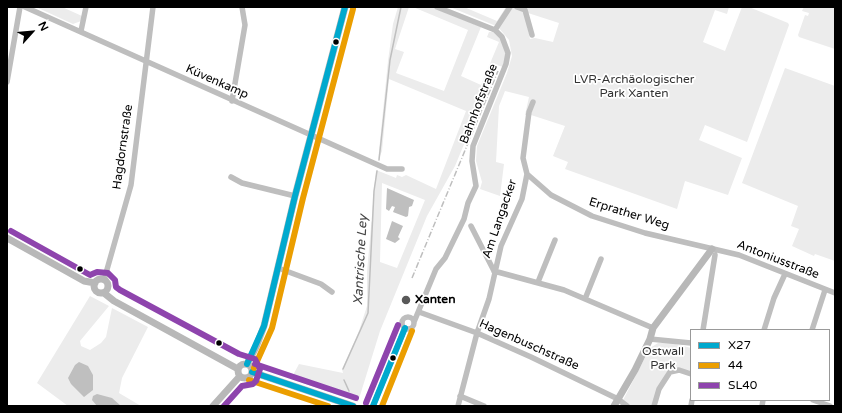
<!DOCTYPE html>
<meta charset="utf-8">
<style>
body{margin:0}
#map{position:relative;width:842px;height:413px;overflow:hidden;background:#fff;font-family:"Varela Round",sans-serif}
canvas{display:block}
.frame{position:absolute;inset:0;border:8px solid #000;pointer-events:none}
.legend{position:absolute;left:690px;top:329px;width:140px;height:72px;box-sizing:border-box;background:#fff;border:1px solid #999;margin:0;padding:5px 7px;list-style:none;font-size:12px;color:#000}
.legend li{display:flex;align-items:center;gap:8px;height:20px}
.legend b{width:20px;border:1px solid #999}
.north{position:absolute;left:12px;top:12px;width:40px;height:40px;-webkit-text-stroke:3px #fff;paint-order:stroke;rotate:63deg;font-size:11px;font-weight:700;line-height:16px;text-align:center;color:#000}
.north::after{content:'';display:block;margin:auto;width:14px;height:18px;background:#000;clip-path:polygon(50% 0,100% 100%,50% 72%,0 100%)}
</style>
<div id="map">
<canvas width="842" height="413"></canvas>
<div class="frame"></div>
<ul class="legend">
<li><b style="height:5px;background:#00a9ce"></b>X27</li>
<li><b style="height:5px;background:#eb9e00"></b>44</li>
<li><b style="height:5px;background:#8e44ad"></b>SL40</li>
</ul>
<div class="north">N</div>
</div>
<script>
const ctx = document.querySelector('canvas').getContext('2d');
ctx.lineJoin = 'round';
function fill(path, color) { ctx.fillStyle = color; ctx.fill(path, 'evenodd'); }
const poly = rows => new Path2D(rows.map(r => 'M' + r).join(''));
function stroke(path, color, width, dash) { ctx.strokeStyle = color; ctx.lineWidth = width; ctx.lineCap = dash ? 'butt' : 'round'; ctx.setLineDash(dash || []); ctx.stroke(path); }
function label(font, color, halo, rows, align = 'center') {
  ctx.font = font + ' "Varela Round",sans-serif'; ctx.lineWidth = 3.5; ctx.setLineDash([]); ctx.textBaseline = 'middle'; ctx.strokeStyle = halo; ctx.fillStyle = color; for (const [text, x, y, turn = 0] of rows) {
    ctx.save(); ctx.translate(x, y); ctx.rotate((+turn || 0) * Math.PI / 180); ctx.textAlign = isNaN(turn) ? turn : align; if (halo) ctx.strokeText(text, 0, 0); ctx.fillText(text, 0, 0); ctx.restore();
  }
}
fill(poly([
 [36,7,62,7,82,16,81,21,73,24],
 [398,7,409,7,395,49,404,52,396,73,444,91,468,30,413,7,431,7,481,27,461,76,481,85,499,42,487,37,489,32,493,32,502,41,506,56,503,67,497,65,455,166,427,216,380,331,358,402,291,379,299,364,343,373,342,369,359,331,367,306,367,272,376,170,396,178,397,175,402,177,406,175,436,189,466,111,389,79,382,151,378,161,388,61,393,24],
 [382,183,425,200,397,268,380,262],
 [450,7,464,7,497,21,506,7,508,7,496,26],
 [512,7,524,11,530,39,535,38,553,42,559,23,528,13,523,7,729,7,727,14,715,10,703,42,725,51,742,7,749,7,788,23,789,25,747,142,705,125,699,140,742,158,728,195,685,181,677,209,565,169,568,162,553,156,565,126,531,115,525,115,529,97,505,91,499,106,496,162,504,164,500,196,480,189,482,182,476,161,477,146,507,73,512,56,509,40,498,27],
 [804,7,835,7,835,49,799,37,798,35,805,15,808,16,809,13,802,11],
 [785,68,835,86,835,261,815,254,814,256,792,246,799,229,791,226,798,206,742,183],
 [90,296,109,306,80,341,81,346,90,350,101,343,106,337,112,308,148,327,122,378,119,393,141,406,68,406,37,383],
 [658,343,672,343,691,348,691,374,670,372,654,406,620,406,650,348]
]), '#ececec');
fill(poly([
 [387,188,414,200,412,206,409,207,408,216,406,217,393,212,395,207,392,206,389,211,386,209],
 [392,221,403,226,398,237,400,239,395,243,386,239],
 [79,362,88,366,93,375,93,390,84,397,71,384,68,378,75,365],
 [97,394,112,398,121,406,97,406,92,400,93,396]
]), '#bfbfbf');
stroke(poly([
 [379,160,390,60,401,7],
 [343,369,368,313,374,191,377,171],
 [344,380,349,391]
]), '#bfbfbf', 1.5);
stroke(poly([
 [25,7,387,169,402,169],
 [517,7,525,10,532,35],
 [495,30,510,7],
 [81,31,86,7],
 [7,82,20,7],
 [232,101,245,25,242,7],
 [533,102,529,112,523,158,527,174,551,195,592,216,645,233,739,255,835,293],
 [231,177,242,183,295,196],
 [471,226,494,271],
 [278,268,321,284,332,292],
 [494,271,564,290,653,328],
 [104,280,131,185,153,7],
 [538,282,555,240],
 [585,299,601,259],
 [419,312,477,333,531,357,618,399,627,406],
 '402 323a6 6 0 1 1 12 0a6 6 0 1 1-12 0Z',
 [414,322,436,269,445,258,464,219,468,203,476,186,472,161,473,146,506,64,508,53,502,37,495,30,437,7],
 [703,330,715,255],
 [764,330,774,298,785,274],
 [812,330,825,290],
 [650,339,691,343],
 [460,396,484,406],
 [813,400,830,406],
 [373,406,405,328],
 [458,406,477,333,489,299,501,246,522,199,527,174],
 [654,406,659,389,670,372,679,370,691,374],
 [691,406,692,400],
 [762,406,763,400]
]), '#bebebe', 5.5);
stroke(poly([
 [7,238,84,281,95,283],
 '94 286a7 7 0 1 1 14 0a7 7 0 1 1-14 0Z',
 [104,293,114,301,238,369],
 '238 371a7 7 0 1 1 14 0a7 7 0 1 1-14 0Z',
 [247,364,256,347,264,326,295,196,345,7],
 [252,372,353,406],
 [213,406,240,376],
 [614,406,635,370,650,339,653,328,712,249]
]), '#b8b8b8', 7);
stroke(poly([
 [412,278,498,71]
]), '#bebebe', 1.5, [6, 2, 1, 2]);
stroke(poly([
 [247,364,264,326,295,196,345,7],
 [252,372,353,406],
 [373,406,405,328]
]), '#00a9ce', 6);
stroke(poly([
 [254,368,272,328,303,198,353,9],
 [249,380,328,406],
 [382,406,412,331]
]), '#eb9e00', 6);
stroke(poly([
 [11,231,90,275,97,272,108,273,115,280,116,287,120,290,239,354,255,359,260,369,256,381,253,384,242,386,224,406],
 [255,364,356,398],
 [366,403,398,325]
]), '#8e44ad', 6);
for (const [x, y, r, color] of [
 [336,42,3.5,"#000"],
 [80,269,3.5,"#000"],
 [406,300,5,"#595959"],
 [219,343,3.5,"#000"],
 [393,358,3.5,"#000"]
]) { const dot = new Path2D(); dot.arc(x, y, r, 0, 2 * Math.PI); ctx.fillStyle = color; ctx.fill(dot); stroke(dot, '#fff', 1.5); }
label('12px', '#333', '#fff', [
 ["LVR-Archäologischer",634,80],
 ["Park Xanten",634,94],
 ["Ostwall",663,352],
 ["Park",663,366]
]);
label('12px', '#000', '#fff', [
 ["Küvenkamp",217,82,24],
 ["Bahnhofstraße",479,104,-69],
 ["Hagdornstraße",123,147,-82],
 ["Erprather Weg",629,214,17],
 ["Am Langacker",500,219,-71],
 ["Antoniusstraße",778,260,21],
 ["Hagenbuschstraße",529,345,24]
]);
label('bold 12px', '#000', '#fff', [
 ["Xanten",415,300]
], 'left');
label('italic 13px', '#444', '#fff', [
 ["Xantrische Ley",361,260,-87]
]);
</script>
